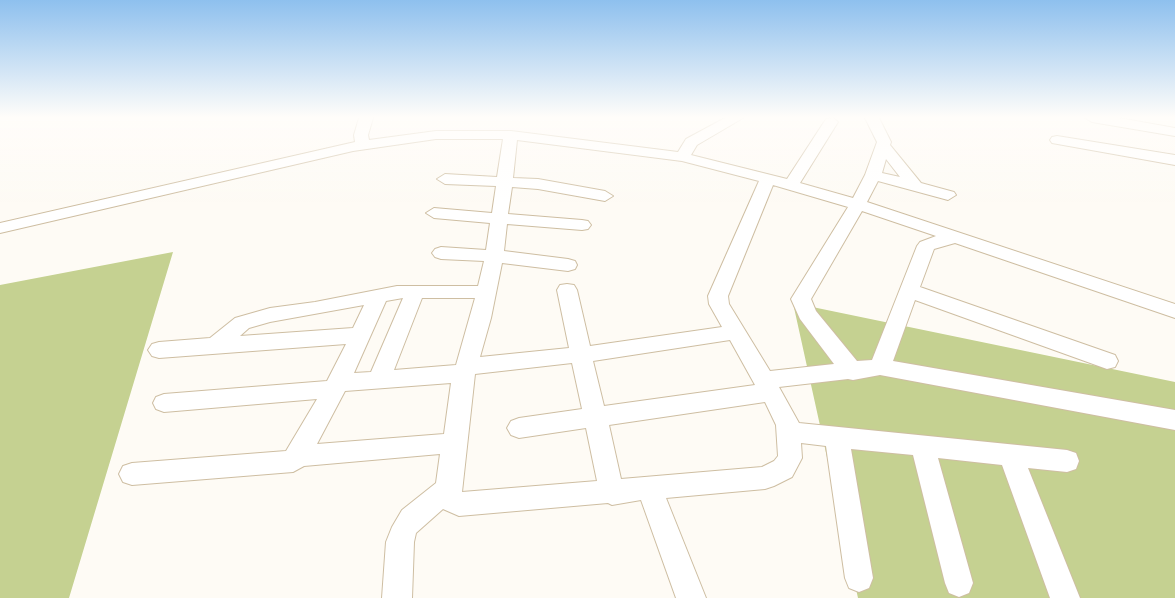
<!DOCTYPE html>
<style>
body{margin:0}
canvas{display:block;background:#fefbf5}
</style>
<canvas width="1175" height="598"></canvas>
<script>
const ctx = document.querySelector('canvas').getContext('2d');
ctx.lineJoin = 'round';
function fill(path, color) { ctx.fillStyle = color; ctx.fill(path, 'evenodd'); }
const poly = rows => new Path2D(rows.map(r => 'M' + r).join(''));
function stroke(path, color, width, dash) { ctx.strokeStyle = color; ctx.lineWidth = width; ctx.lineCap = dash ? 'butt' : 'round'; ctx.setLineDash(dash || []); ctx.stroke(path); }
fill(poly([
 [173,252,69,598,0,598,0,285],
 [793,303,1175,382,1175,598,858,598]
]), '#c5d191');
const minor = poly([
 [359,118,373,118,368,135,369,140,436,131,511,131,678,152,686,139,725,118,743,118,697,145,691,155,787,179,826,119,833,118,838,122,800,183,853,198,865,175,877,142,865,118,879,118,891,142,890,145,921,183,954,192,956,195,948,200,878,181,867,202,1175,304,1175,318,955,243,934,249,920,287,1115,355,1118,361,1115,367,1107,369,915,300,893,361,1175,410,1175,430,880,375,853,380,848,379,779,387,799,423,1067,450,1076,453,1079,461,1076,469,1067,472,1028,468,1080,598,1050,598,1002,465,938,458,973,583,969,593,959,597,949,593,945,583,913,455,851,449,873,578,869,588,859,592,849,588,845,578,826,446,801,443,802,458,792,477,774,486,765,489,666,498,706,598,676,598,641,500,612,505,608,503,459,516,443,509,416,533,414,542,412,598,382,598,386,542,392,527,402,510,436,483,440,454,304,466,293,472,132,485,123,482,119,474,123,466,132,463,286,451,317,399,164,412,156,409,153,403,156,397,164,394,327,381,346,344,159,358,152,356,148,350,152,344,159,342,210,338,235,318,270,308,315,302,397,286,478,286,484,261,441,259,435,257,432,253,435,249,441,247,486,250,490,223,434,218,426,213,434,208,492,213,496,186,445,184,437,179,445,174,497,177,503,139,436,139,353,151,0,233,0,223,355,142,354,135,359,118],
 [517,140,682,161,759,181,708,296,709,304,722,327,590,346,577,290,574,285,567,284,560,285,557,290,569,348,480,357,491,318,502,263,568,271,575,269,577,265,575,261,568,259,504,251,507,224,582,230,588,229,591,225,588,221,582,220,508,214,512,187,538,189,605,201,613,196,605,191,538,179,513,178,517,140],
 [886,159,900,177,882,173,886,159],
 [773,185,848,207,791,299,800,319,834,364,770,371,729,304,728,296,773,185],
 [862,211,936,236,920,242,917,246,872,360,857,361,816,311,811,299,862,211],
 [403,298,371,372,354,373,386,301,403,298],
 [422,298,475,298,456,365,394,370,422,298],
 [364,305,353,328,240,336,249,328,270,322,364,305],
 [730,340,755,385,604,406,593,361,730,340],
 [572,363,582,409,519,418,511,421,507,428,511,435,519,438,586,428,597,481,462,492,475,374,572,363],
 [451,383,444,434,317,444,345,391,451,383],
 [765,402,776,425,778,456,774,461,762,467,621,479,609,425,765,402],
 [1085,118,1119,118,1175,128,1175,136,1092,122,1085,118],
 [1057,136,1175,155,1175,165,1052,143,1050,140,1052,137,1057,136]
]);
stroke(minor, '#cebea2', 2);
fill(minor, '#fff');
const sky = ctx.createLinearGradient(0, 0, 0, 202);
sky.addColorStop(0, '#8ec0ee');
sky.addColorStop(0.58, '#fffdfa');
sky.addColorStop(1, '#fffdfa00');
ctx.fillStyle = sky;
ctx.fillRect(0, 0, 1175, 202);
</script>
